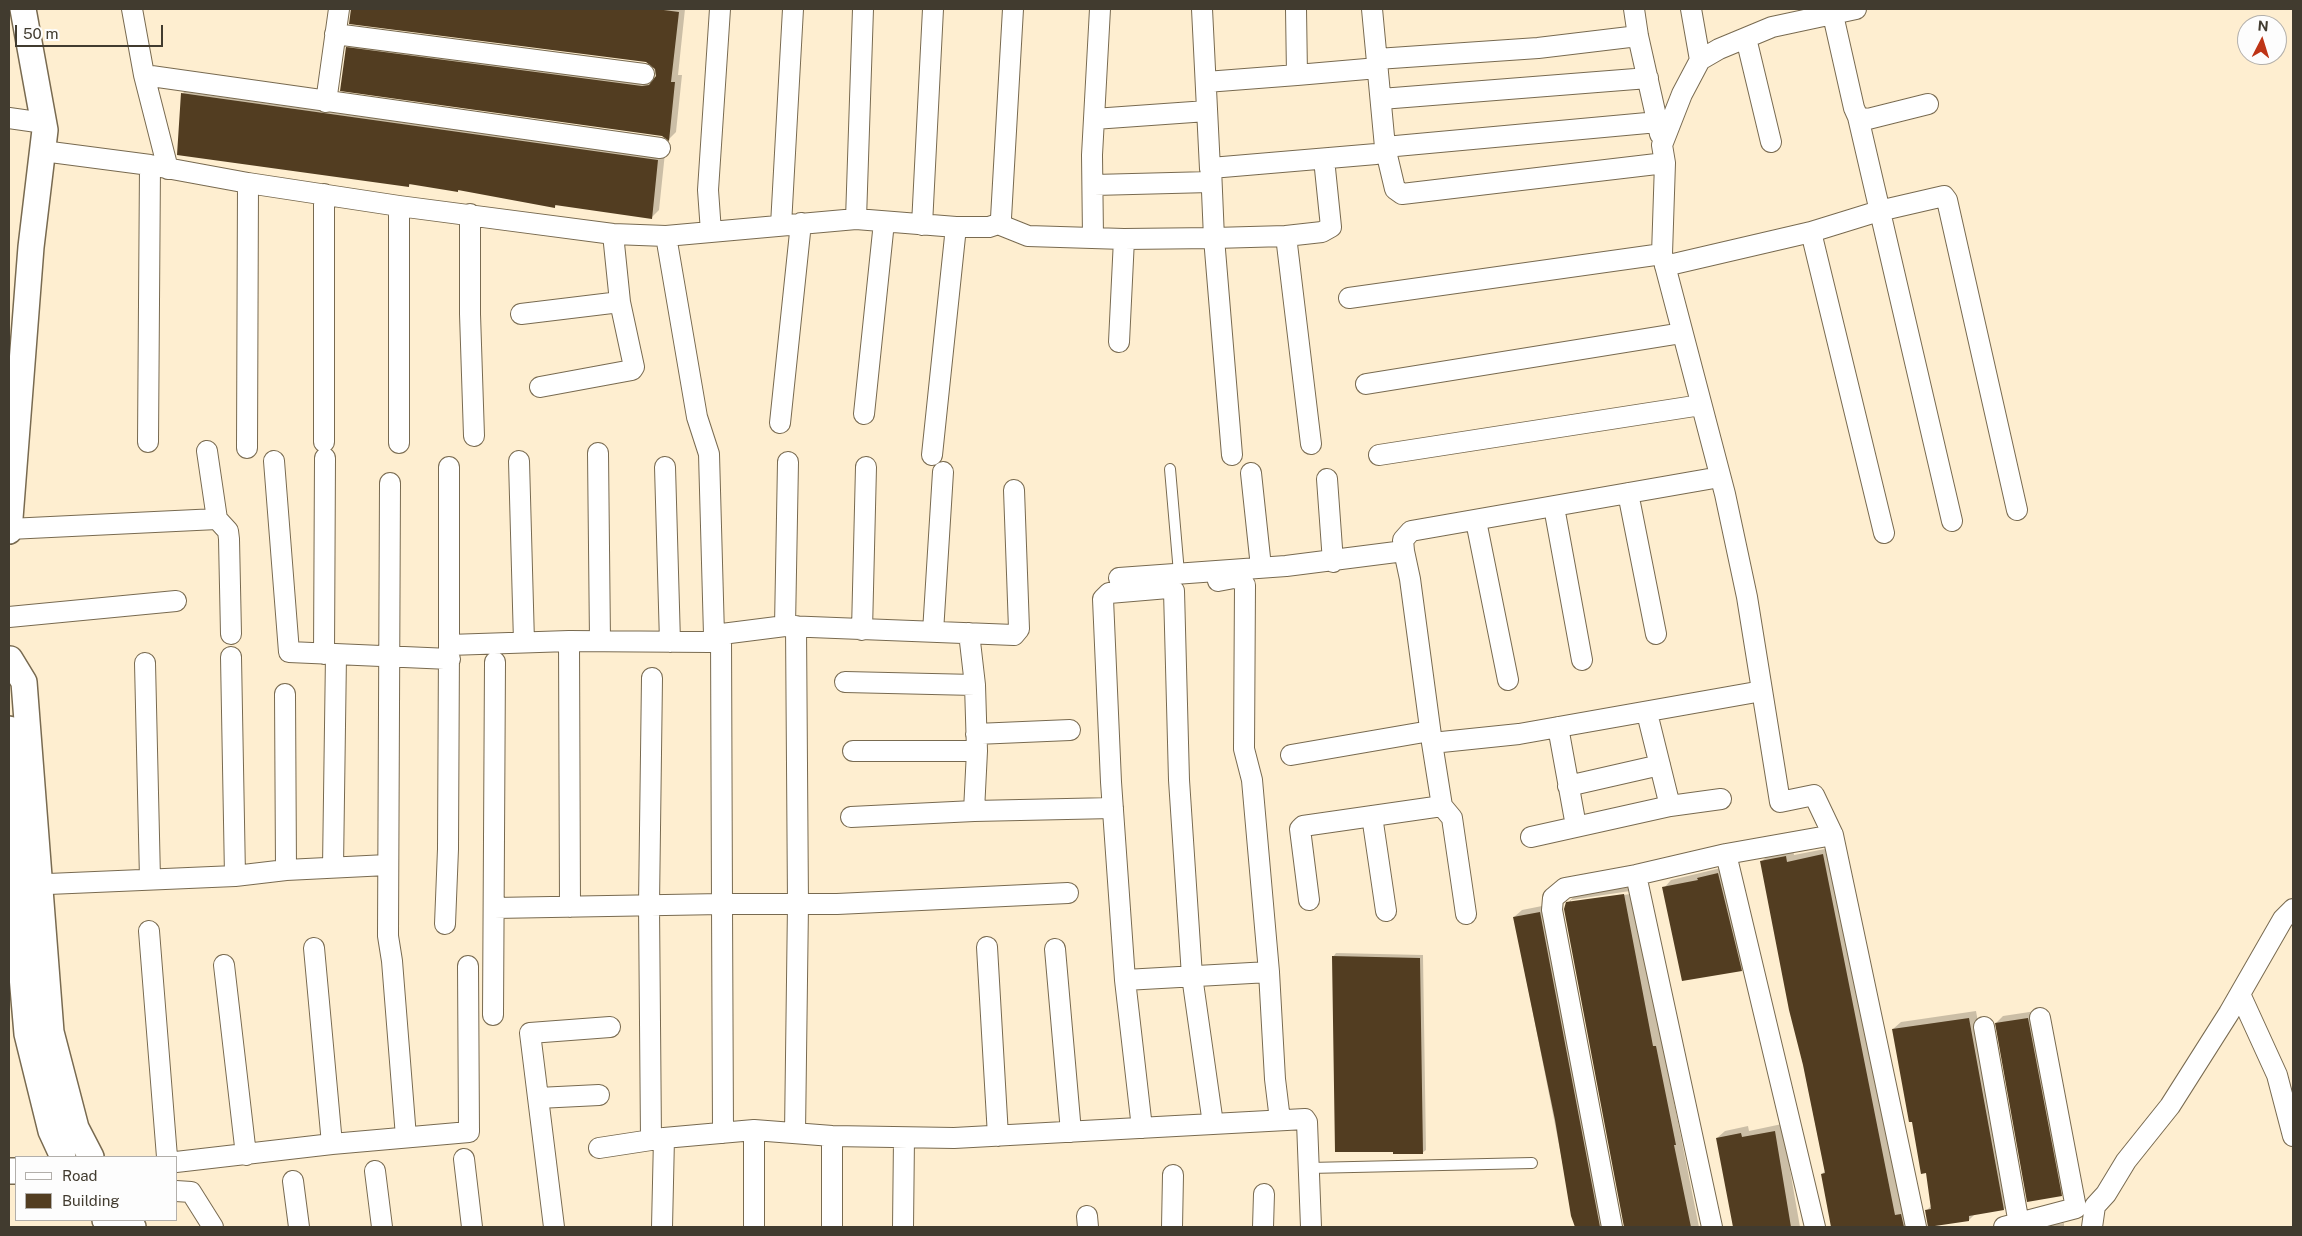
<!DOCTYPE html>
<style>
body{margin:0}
#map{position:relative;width:2302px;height:1236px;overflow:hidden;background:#feeed0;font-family:"Public Sans",sans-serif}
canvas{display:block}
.frame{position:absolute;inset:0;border:10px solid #413b2f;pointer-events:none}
.legend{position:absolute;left:15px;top:1156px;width:162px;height:65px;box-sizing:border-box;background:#fdfdfd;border:1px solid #b2afab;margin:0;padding:6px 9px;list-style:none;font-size:15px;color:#413b2f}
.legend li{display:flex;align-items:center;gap:10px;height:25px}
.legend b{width:25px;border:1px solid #b2afab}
.north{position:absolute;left:2237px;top:15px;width:50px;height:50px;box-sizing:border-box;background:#fdfdfd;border:1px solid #b2afab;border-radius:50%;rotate:5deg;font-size:14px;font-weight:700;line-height:20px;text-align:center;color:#413b2f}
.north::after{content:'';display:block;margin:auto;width:18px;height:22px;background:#be3416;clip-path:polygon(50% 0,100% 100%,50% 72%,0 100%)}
.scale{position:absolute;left:15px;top:25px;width:148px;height:22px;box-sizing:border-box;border:2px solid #413b2f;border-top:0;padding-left:6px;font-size:15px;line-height:18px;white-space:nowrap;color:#413b2f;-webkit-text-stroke:4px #fdfdfd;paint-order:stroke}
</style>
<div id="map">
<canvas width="2302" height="1236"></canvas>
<div class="frame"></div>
<ul class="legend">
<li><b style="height:6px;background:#fff"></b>Road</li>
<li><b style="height:14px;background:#523d21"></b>Building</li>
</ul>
<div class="north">N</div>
<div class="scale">50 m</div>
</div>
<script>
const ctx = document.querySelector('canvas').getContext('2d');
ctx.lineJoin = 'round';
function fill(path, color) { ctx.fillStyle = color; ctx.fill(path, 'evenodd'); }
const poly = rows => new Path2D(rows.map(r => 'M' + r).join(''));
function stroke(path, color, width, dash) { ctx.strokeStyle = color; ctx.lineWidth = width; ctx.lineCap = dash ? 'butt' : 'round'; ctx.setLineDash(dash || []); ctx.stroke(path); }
fill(poly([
 [351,9,685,9,678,75,682,75,676,132,669,139,662,135,347,48,354,41,651,79,656,77,653,64,646,61,350,23],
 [189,87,665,153,659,210,651,218,557,204,555,207,460,189,458,191,411,183,409,186,178,154,182,94],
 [1830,848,1913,1227,1831,1227,1832,1224,1822,1174,1825,1171,1762,861,1769,854,1793,849,1794,855],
 [1725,867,1748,963,1741,970,1664,888,1671,880],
 [1631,887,1699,1227,1625,1227,1568,903,1575,895],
 [1630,891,1630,894,1571,903,1571,900],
 [1547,905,1612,1227,1576,1227,1564,1170,1514,917,1522,910],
 [1336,953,1423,955,1426,1150,1422,1153,1333,957],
 [1976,1011,2011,1202,2004,1209,1975,1214,1969,1220,1926,1211,1932,1205,1927,1172,1893,1029,1901,1022],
 [2036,1011,2068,1187,2061,1195,1996,1023,2003,1016],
 [1782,1124,1800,1227,1735,1227,1717,1138,1725,1131,1748,1126,1749,1131],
 [2064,1223,2064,1227,2037,1227]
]), '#0003');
fill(poly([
 [351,9,656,9,679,12,671,82,675,82,669,141,662,136,340,91,346,47,642,86,649,85,656,76,655,69,646,62,349,24],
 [181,93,658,160,652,219,555,205,555,208,458,190,458,192,409,184,409,187,177,155],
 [1823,854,1895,1215,1901,1214,1904,1227,1831,1227,1821,1174,1825,1173,1803,1065,1789,1010,1760,861,1786,856,1787,862],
 [1718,873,1742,971,1682,981,1662,887,1698,880,1697,878],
 [1624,894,1653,1046,1656,1046,1676,1145,1674,1145,1691,1227,1624,1227,1564,909,1566,902],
 [1540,912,1600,1227,1575,1227,1571,1216,1555,1120,1513,917],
 [1332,956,1420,958,1423,1154,1393,1154,1393,1152,1335,1152],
 [1969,1018,2004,1210,1969,1216,1969,1221,1928,1227,1925,1210,1931,1209,1926,1173,1921,1174,1912,1122,1909,1122,1892,1029],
 [2028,1018,2062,1196,2027,1202,1995,1023],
 [1775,1131,1791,1227,1733,1227,1716,1138,1741,1133,1742,1137]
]), '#523d21');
const service = poly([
 [1170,469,1179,573],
 [1309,1168,1532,1163]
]);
const minor = poly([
 [132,9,144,75,168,169],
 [1202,9,1210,169],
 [1296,9,1297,75,1378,68],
 [1372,9,1385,147,1395,189,1402,194,1665,163],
 [1634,9,1638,36,1660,134],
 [1691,9,1700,60],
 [1856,9,1772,27,1719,49,1700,60,1682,94,1662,145,1665,163,1662,254,1725,494,1747,597,1780,802,1814,795,1833,835,1916,1227],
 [1833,15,1854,108,1858,117,1868,119,1928,104],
 [335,34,644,74],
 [1746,38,1771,142],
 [1377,59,1538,48,1638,36],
 [144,75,660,148],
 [1206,82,1297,75],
 [1381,99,1648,78],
 [326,102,339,9],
 [1858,117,1952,521],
 [9,118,44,123],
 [1094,119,1207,111],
 [1385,147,1658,122],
 [43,151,150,165,248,183,399,206,613,234,666,236,856,219,956,227,989,227,998,224,1001,218,1013,9],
 [1094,185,1210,182],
 [324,194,324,442],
 [399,206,399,443],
 [470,214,470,314,474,436],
 [856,219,863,9],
 [998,224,1028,236,1124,239,1214,238,1211,168,1376,154],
 [781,225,793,9],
 [922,225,933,9],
 [711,232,708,190,720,9],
 [1811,232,1884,533],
 [666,236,697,417,709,454,714,635,785,626,1014,635,1019,629,1014,490],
 [1286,236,1311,444],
 [1093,237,1092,155,1100,9],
 [1665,266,1811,232,1879,211,1944,196,1947,200,2017,510],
 [1349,298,1662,254],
 [521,314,620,302,613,234],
 [1119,342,1124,239],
 [1366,384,1682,333],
 [540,387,632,370,634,367,620,302],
 [864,414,884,222],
 [780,423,801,223],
 [148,442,150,165],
 [247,448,248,183],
 [598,453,600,641],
 [932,455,956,227],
 [1232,455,1214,238,1286,236,1322,232,1331,227,1324,159],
 [1379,455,1701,405],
 [274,461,289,652,450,659],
 [519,461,524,642],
 [665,467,670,642],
 [1251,473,1261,567],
 [1327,479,1333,562],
 [390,483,388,936,392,961,406,1137],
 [1628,493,1656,634],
 [1554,507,1582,660],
 [217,519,228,531,229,539,231,634],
 [1476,521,1508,680],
 [9,529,217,519,207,451],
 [1404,551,1410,579,1432,743,1519,734,1762,691],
 [1119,578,1286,566,1404,551,1403,540,1411,531,1720,477],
 [1218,581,1234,578,1241,580,1245,585,1244,749,1252,780,1269,972],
 [9,617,176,601],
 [785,626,788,462],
 [862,630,866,467],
 [933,632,943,472],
 [721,634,722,904,837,904,1068,893],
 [449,645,449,467],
 [324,654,325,458],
 [231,657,235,876],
 [145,663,150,879],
 [845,682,975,685],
 [285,694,286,870],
 [1647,713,1670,806],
 [1558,727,1576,826],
 [976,734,1070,730],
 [853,751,977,751],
 [1291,755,1430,731],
 [1568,786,1660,765],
 [1442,806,1452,818,1466,914],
 [974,811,1113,808],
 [1372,816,1386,911],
 [851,817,974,811,977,751,975,685,969,633],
 [1531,837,1670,806,1721,799],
 [1726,854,1815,1227],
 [333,867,336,655],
 [1636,875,1712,1227],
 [25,885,235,876,286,870,387,865],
 [1309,900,1300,829,1303,826,1442,806,1432,743],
 [570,907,569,641,710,642,714,635],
 [494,908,722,904,723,1133],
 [445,924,448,849,449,645,569,641],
 [149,931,167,1157],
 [987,947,998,1136],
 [314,948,332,1144],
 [1055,949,1071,1132],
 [224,965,246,1155],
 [1125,980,1269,972,1275,1079,1280,1120],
 [2240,994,2277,1075,2293,1136],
 [493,1015,495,662],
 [1984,1027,2019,1224],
 [538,1098,599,1095],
 [1142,1128,1125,980,1111,782,1103,599,1109,593,1168,588,1174,591,1179,780,1192,976,1213,1124],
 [754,1130,754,1227],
 [795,1133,798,904,796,626],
 [664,1138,754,1130,832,1136,954,1138,1305,1119,1307,1122,1311,1227],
 [651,1140,649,905,652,678],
 [599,1148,664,1138,662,1227],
 [464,1159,472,1227],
 [176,1162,332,1144,469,1132,468,966],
 [375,1171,382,1227],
 [293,1181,299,1227],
 [176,1191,191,1192,213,1227],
 [1087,1216,1088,1227],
 [554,1227,530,1033,610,1027],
 [832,1227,832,1136],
 [903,1227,904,1138],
 [1172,1227,1173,1175],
 [1263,1227,1264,1194],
 [1612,1227,1552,910,1553,898,1565,888,1636,875,1726,854,1833,835],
 [2004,1227,2076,1208,2040,1018],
 [2092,1227,2095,1206,2106,1194,2126,1161,2170,1106,2229,1013,2283,919,2293,909]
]);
const tertiary = poly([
 [9,531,31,247,45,130,23,9],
 [10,659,24,682,51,1032,76,1128,91,1157],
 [9,729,16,814,18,929,27,1034,51,1131,63,1157],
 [9,1171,16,1171],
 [105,1220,110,1227],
 [129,1220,133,1227]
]);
stroke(service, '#786a50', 12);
stroke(minor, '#786a50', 22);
stroke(tertiary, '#786a50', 28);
stroke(service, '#fff', 10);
stroke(minor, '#fff', 20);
stroke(tertiary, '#fff', 25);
</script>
